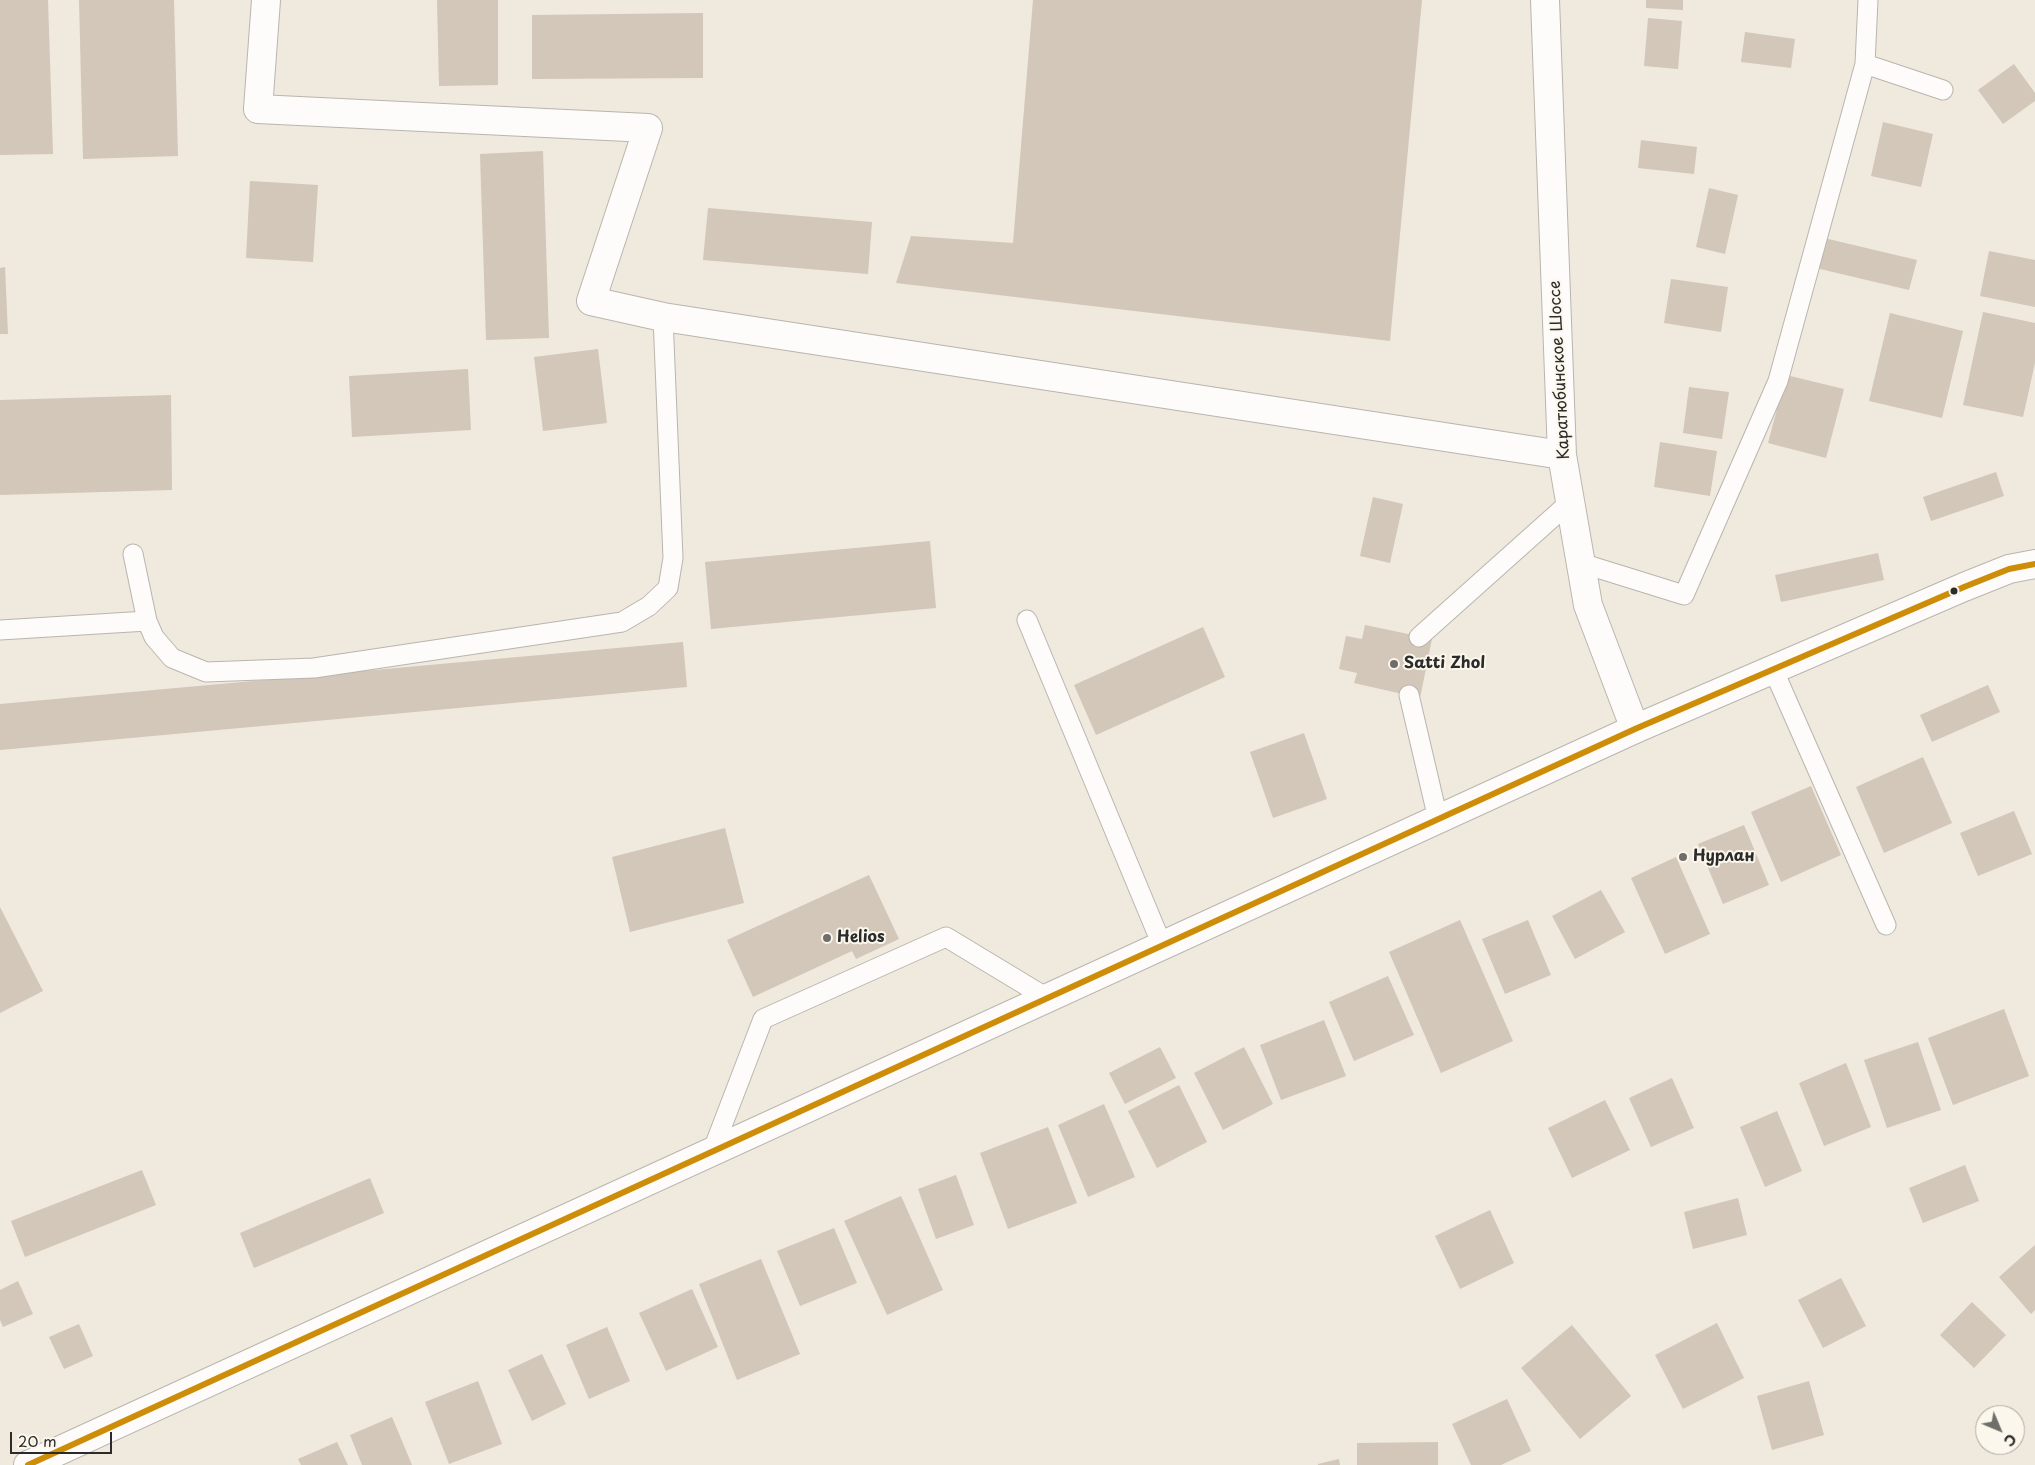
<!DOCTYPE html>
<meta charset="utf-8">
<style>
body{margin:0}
#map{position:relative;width:2035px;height:1465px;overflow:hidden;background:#f0e9de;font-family:"Playpen Sans",sans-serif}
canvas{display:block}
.north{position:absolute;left:1975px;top:1405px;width:50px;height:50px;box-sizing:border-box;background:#fbf7ec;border:1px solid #a8a59f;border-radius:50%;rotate:135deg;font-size:14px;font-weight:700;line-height:20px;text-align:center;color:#2b2b2b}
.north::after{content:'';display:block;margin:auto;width:18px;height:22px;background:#706e6a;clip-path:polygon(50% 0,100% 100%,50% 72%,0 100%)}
.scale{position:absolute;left:10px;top:1432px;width:102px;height:22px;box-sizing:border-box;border:2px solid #2b2b2b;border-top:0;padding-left:6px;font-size:15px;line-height:18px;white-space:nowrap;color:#2b2b2b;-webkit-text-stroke:4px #fbf7ec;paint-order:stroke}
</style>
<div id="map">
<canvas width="2035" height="1465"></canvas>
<div class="north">С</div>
<div class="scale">20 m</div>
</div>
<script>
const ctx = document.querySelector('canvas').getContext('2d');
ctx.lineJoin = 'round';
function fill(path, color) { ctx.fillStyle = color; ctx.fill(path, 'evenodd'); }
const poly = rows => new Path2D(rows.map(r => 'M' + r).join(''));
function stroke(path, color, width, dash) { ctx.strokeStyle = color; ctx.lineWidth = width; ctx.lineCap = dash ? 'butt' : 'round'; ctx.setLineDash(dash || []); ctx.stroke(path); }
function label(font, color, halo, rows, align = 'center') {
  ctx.font = font + ' "Playpen Sans",sans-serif'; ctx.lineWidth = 4; ctx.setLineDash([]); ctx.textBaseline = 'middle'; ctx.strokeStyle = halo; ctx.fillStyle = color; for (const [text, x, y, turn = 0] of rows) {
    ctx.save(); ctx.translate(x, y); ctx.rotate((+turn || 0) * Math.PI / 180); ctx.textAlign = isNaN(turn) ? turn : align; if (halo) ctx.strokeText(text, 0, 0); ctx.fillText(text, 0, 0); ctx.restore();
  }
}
fill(poly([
 [0,0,48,0,53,154,0,155],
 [79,0,174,0,178,156,83,159],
 [437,0,498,0,498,85,439,86],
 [1033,0,1422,0,1390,341,896,283,911,236,1013,243],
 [1646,0,1683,0,1683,10,1646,8],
 [703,13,703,78,532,79,532,15],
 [1648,18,1682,21,1678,69,1644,66],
 [1745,32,1795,39,1791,68,1741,62],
 [2014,64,2035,93,2035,101,2003,124,1978,90],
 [1883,122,1933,134,1921,187,1871,176],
 [1641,140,1697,147,1694,174,1638,168],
 [543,151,549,338,486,340,480,154],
 [250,181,318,185,313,262,246,258],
 [1709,188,1738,195,1725,254,1696,247],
 [708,208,872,222,868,274,703,260],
 [1824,238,1917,260,1909,290,1816,268],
 [1989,251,2035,260,2035,307,1980,296],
 [5,267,8,334,0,334,0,268],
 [1671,279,1728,287,1721,332,1664,323],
 [1983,312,2035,323,2035,363,2023,417,1963,405],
 [1890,313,1963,331,1942,418,1869,401],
 [598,349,607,423,543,431,534,357],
 [468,369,471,430,352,437,349,376],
 [1786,375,1844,389,1826,458,1768,443],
 [1689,387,1729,392,1722,439,1683,433],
 [171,395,172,490,0,495,0,400],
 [1660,442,1717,451,1710,496,1654,487],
 [1996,472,2004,496,1931,521,1923,497],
 [1373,497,1403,504,1390,563,1360,556],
 [930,541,936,608,711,629,705,562],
 [1878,553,1884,580,1781,602,1775,575],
 [1365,625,1432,639,1420,698,1354,683,1357,673,1339,669,1346,636,1362,639],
 [1203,627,1225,677,1096,735,1074,685],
 [683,642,687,687,0,750,0,704],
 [1988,685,2000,712,1932,742,1920,715],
 [1304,733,1327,799,1273,818,1250,752],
 [1923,757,1952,823,1884,853,1856,787],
 [1811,786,1841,855,1781,882,1751,812],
 [2014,811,2032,854,1978,876,1960,833],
 [1744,825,1769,885,1723,904,1698,844],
 [725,828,744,903,630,932,612,857],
 [1676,857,1710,934,1665,954,1631,878],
 [869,875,899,939,856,959,852,951,753,997,727,940],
 [1601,890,1625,932,1575,959,1552,916],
 [0,907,43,991,0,1013],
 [1460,920,1513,1041,1441,1073,1389,952],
 [1528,920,1551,975,1505,994,1482,939],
 [1388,976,1414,1035,1354,1061,1329,1002],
 [2004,1009,2029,1076,1953,1105,1928,1038],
 [1324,1020,1346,1076,1281,1100,1260,1045],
 [1918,1042,1941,1110,1887,1128,1864,1060],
 [1160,1047,1176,1078,1125,1104,1109,1073],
 [1244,1047,1273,1104,1223,1130,1194,1073],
 [1846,1063,1871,1127,1824,1146,1799,1083],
 [1672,1078,1694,1128,1651,1147,1629,1098],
 [1179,1085,1207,1142,1157,1168,1128,1111],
 [1605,1100,1630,1150,1572,1178,1548,1128],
 [1104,1104,1135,1177,1088,1197,1058,1125],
 [1777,1111,1802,1171,1765,1187,1740,1127],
 [1048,1127,1077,1203,1008,1229,980,1153],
 [1965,1165,1979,1201,1923,1223,1909,1188],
 [142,1170,156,1205,25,1257,11,1221],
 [956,1175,974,1225,936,1239,918,1189],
 [370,1178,384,1213,254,1268,240,1233],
 [901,1196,943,1290,887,1315,844,1221],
 [1738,1198,1747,1235,1693,1249,1684,1212],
 [1490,1210,1514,1263,1460,1289,1435,1236],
 [834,1228,857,1283,800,1306,777,1251],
 [2035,1245,2035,1310,2031,1314,1999,1277],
 [761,1259,800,1354,737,1380,699,1284],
 [1841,1278,1866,1326,1823,1348,1798,1300],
 [18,1281,33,1314,3,1327,0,1320,0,1290],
 [692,1289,718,1347,666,1371,639,1313],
 [1972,1302,2006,1335,1974,1368,1940,1335],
 [1717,1323,1744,1378,1683,1409,1655,1355],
 [79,1324,93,1356,64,1369,49,1337],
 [1572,1325,1631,1396,1580,1439,1521,1368],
 [607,1327,630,1381,589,1399,566,1345],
 [542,1354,566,1404,532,1421,508,1370],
 [478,1381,502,1444,449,1464,425,1402],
 [1809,1381,1824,1435,1772,1450,1757,1396],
 [1507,1399,1531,1451,1501,1465,1471,1465,1452,1424],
 [392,1417,412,1465,362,1465,350,1435],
 [337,1442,348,1465,301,1465,298,1459],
 [1438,1442,1438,1465,1357,1465,1357,1443],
 [1339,1459,1340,1465,1318,1465,1318,1464]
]), '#d2c7b8');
const service = poly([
 [1865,64,1943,90],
 [133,554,147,621,154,637,172,658,206,672,314,668,622,622,649,606,668,588,673,558,663,317],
 [1581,563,1684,595,1778,381,1865,64,1868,0],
 [1027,620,1162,945],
 [0,630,147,621],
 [1419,637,1570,502],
 [1773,669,1886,925],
 [1409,695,1438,819],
 [712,1152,763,1019,946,937,1047,998]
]);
const minor = poly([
 [266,0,258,109,648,128,591,301,663,317,1562,455],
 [1545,0,1562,455,1588,605,1635,729]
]);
const secondary = poly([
 [28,1465,1635,729,1964,587,2009,569,2035,564]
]);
stroke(service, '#b9b5ae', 21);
stroke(minor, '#b9b5ae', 30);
stroke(secondary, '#b9b5ae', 30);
stroke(service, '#fdfcfa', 19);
stroke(minor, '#fdfcfa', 28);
stroke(secondary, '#fdfcfa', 28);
stroke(poly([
 [28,1465,1635,729,1964,587,2009,569,2035,564]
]), '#ce8d09', 6);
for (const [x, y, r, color] of [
 [1954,591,4.5,"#2b2b2b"],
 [1394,664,5,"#706e6a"],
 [1683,857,5,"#706e6a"],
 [827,938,5,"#706e6a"]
]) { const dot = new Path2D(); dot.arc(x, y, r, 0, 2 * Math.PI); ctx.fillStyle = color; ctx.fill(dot); stroke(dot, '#fbf7ec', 2); }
label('16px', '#2b2b2b', '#fbf7ec', [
 ["Каратюбинское Шоссе",1560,370,-93]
]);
label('bold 16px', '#2b2b2b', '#fbf7ec', [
 ["Satti Zhol",1404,664],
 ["Нурлан",1693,857],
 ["Helios",837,938]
], 'left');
</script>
